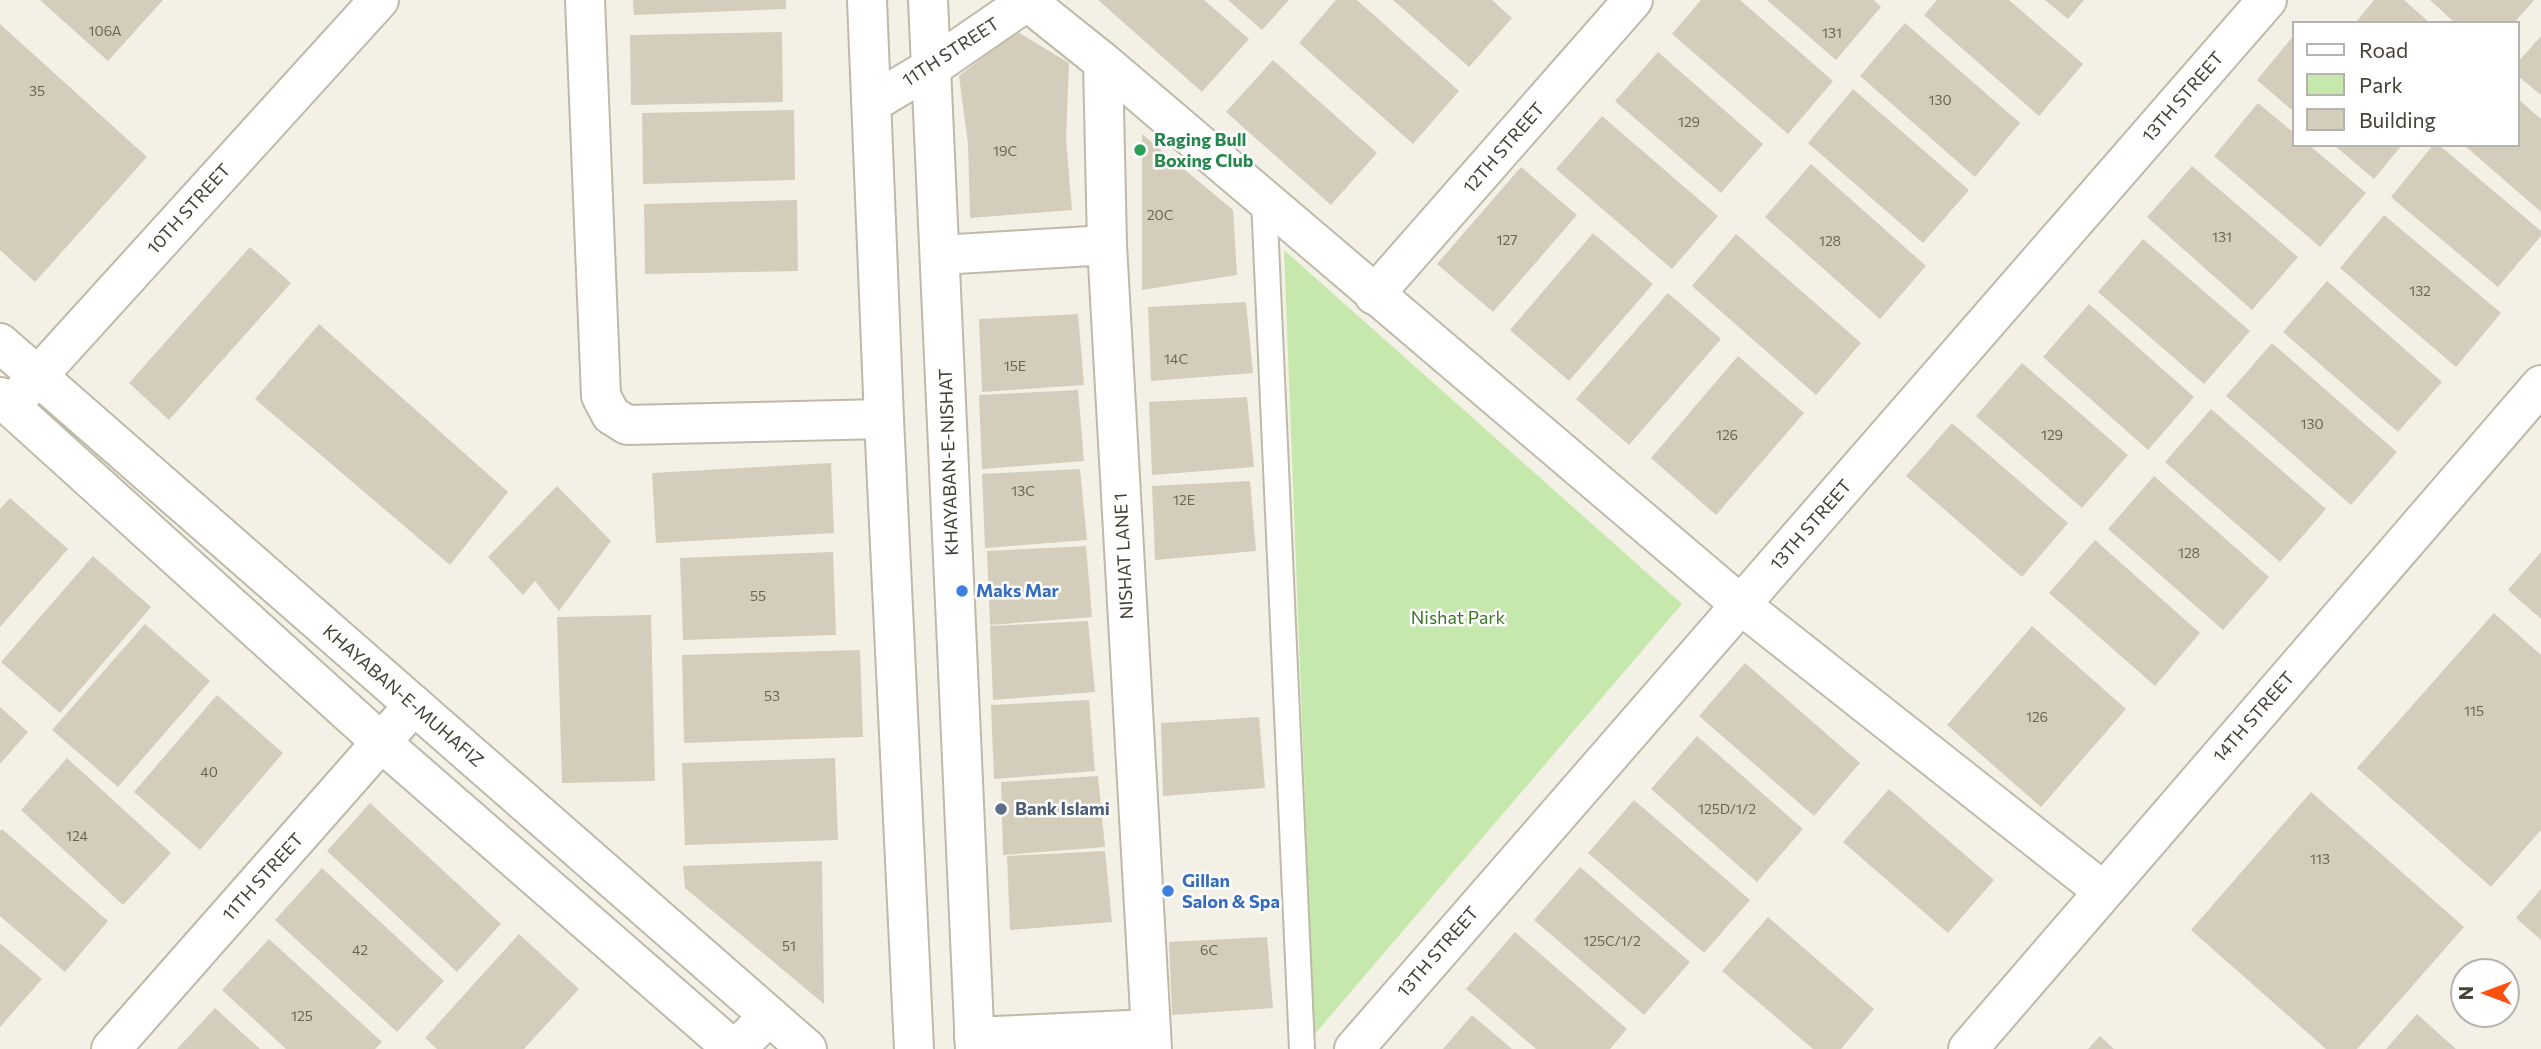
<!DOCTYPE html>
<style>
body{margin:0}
#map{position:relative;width:2541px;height:1049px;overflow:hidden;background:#f3f0e5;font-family:Commissioner,sans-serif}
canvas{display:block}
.legend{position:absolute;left:2292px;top:21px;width:228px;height:126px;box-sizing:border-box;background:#fff;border:2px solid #b5b3ae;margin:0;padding:9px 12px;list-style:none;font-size:21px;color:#464135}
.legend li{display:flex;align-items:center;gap:14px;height:35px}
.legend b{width:35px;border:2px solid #b5b3ae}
.north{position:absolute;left:2450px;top:958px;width:70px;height:70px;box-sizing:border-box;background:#fff;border:2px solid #b5b3ae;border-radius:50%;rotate:270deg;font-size:19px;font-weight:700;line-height:28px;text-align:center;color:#464135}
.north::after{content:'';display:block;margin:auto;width:24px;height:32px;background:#fd5112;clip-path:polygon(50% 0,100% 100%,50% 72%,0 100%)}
</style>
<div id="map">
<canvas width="2541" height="1049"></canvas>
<ul class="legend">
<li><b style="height:9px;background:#fff"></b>Road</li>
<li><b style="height:19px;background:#c7e8ad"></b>Park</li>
<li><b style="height:19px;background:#d5cdbb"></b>Building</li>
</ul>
<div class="north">N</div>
</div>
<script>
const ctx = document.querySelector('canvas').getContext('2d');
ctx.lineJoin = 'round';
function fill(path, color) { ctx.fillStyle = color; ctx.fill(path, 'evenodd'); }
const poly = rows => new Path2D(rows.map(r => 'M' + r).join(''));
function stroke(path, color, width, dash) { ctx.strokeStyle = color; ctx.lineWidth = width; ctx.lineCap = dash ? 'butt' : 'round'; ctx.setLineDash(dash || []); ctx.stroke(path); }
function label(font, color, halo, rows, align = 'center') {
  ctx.font = font + ' Commissioner,sans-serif'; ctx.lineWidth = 5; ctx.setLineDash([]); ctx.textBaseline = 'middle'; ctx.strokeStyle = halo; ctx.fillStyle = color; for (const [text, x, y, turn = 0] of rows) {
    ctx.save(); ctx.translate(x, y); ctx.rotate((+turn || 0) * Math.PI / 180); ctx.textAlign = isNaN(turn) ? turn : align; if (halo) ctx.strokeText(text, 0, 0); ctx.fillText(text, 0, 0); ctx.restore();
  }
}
fill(poly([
 [1284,250,1682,604,1314,1035]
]), '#c7e8ad');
fill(poly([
 [40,0,163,0,108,61],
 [633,0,786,0,786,9,634,15],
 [1098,0,1204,0,1249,39,1202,92],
 [1228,0,1289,0,1262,30],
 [1336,0,1357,0,1459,91,1413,144,1299,43],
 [1393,0,1492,0,1512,18,1469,67],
 [1701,0,1740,0,1833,81,1788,134,1672,34],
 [1767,0,1874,0,1881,7,1836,60],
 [1937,0,2009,0,2083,64,2039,116,1924,15],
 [2045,0,2084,0,2068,19],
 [2374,0,2404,0,2430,23,2355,23],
 [2430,0,2534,0,2514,23,2455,23],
 [1905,23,2020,123,1975,177,1860,76],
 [0,24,147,157,35,282,0,250],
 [1016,31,1069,63,1066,139,1072,210,970,218,968,144,959,76],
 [782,32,783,102,631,105,630,35],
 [2294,35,2294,112,2257,80],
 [2541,36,2541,95,2518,76,2518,62],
 [1658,52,1763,144,1721,193,1615,101],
 [1273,60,1377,153,1331,205,1226,112],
 [1853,89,1969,190,1923,243,1808,143],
 [2518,99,2541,119,2541,212,2464,145,2518,145],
 [2258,103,2294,133,2294,145,2309,145,2366,193,2320,247,2214,156],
 [794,110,795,180,643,184,642,113],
 [1602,116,1718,216,1672,269,1556,169],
 [1142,134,1233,210,1237,275,1142,290],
 [2334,145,2402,145,2374,179],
 [2433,145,2439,145,2541,231,2541,236,2498,287,2391,197],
 [1811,164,1926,266,1880,319,1765,217],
 [2192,166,2298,257,2252,310,2147,217],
 [1521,167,1577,215,1493,312,1437,264],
 [797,200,798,271,645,274,644,204],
 [2384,215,2501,313,2456,367,2340,268],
 [1593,233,1653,284,1569,381,1510,330],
 [1736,234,1861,343,1816,395,1692,286],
 [2143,239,2250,331,2204,384,2098,292],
 [250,247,291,283,169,420,129,383],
 [2327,281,2442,382,2398,432,2283,332],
 [1668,293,1721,339,1629,445,1576,399],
 [1246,302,1253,373,1151,381,1148,307],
 [2089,304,2194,397,2148,450,2043,357],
 [1078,314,1084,385,982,392,979,319],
 [319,324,508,492,450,565,255,399],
 [2272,343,2397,452,2351,505,2226,396],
 [1738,356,1804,413,1716,515,1651,458],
 [2022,363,2128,455,2082,508,1976,416],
 [1078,390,1084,461,982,469,979,395],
 [1247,397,1254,467,1152,475,1149,402],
 [2211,409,2326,509,2280,562,2165,462],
 [1952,423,2068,523,2022,577,1906,476],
 [831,463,834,533,656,543,652,473],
 [1080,469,1087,540,985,548,982,474],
 [2154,476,2269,577,2223,630,2108,529],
 [1250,481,1256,551,1155,560,1152,486],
 [557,486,611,541,559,611,535,581,523,595,488,557],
 [10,498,68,549,0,627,0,509],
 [2095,540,2200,633,2155,686,2049,593],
 [1086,546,1092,617,990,625,987,551],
 [833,552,836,635,683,640,680,558],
 [2541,552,2541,619,2508,590],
 [93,556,151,607,60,713,1,662],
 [2494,613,2541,655,2541,830,2491,887,2357,768],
 [651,615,655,781,562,783,557,617],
 [1088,621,1095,692,993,700,990,626],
 [145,624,210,681,118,787,52,730],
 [2032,626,2126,709,2041,807,1947,725],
 [860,650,863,737,684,743,682,655],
 [1745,663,1860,763,1814,816,1699,716],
 [217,695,283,753,200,850,134,792],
 [1089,700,1095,771,994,779,991,705],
 [0,707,28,732,0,764],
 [1259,717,1265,788,1163,796,1161,723],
 [1697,736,1803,829,1757,882,1651,789],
 [67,758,171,853,123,905,21,810],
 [835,758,838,840,685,845,682,763],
 [1098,776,1105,847,1003,855,1001,782],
 [1889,789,1994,880,1948,933,1843,842],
 [2311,792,2464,927,2357,1049,2326,1049,2191,930],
 [1634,800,1750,900,1704,953,1588,853],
 [370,803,501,924,457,972,327,851],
 [2,829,108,921,65,972,0,916,0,831],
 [1105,851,1112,922,1010,930,1007,856],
 [822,861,824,1004,685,888,683,866],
 [1580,867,1690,962,1644,1015,1534,920],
 [322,868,444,981,397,1032,275,920],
 [2541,889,2541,940,2516,918],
 [1768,917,1874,1009,1841,1049,1813,1049,1722,971],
 [1515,932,1627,1029,1610,1049,1536,1049,1466,989],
 [519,934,579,989,524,1049,437,1049,425,1038],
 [1267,937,1273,1008,1172,1015,1169,942],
 [269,939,382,1042,375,1049,286,1049,222,990],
 [0,943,42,979,0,1027],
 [215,1008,260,1049,177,1049],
 [2417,1014,2456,1049,2386,1049],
 [1472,1015,1512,1049,1443,1049],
 [2100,1036,2114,1049,2088,1049]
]), '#d5cdbb');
const service = poly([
 [1264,200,1302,1049]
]);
const minor = poly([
 [585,0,601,396,611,415,627,425,884,419],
 [1028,2,1103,62,1741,605,2103,891],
 [1103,62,1107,245,1152,1049],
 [872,103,932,67,1029,0],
 [940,255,1107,245],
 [1374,295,1633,0],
 [15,401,379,0],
 [974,1037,1151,1029],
 [111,1049,414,705],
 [736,1049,769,1016],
 [1354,1049,2267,0],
 [1968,1049,2541,385]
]);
const tertiary = poly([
 [867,0,884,419,914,1049],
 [928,0,975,1049],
 [0,343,807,1049],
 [0,397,382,743,733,1049]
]);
stroke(service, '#bfb9a8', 28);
stroke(minor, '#bfb9a8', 42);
stroke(tertiary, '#bfb9a8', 42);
stroke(service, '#fff', 24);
stroke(minor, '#fff', 38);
stroke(tertiary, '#fff', 38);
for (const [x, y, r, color] of [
 [1140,150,7,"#2e9e5b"],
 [962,591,7,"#3f7fe0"],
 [1001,809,7,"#5c6f8a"],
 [1168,891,7,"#3f7fe0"]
]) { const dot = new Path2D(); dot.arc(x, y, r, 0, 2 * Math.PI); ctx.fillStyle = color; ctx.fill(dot); stroke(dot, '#fff', 2.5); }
label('14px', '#6a6456', null, [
 ["106A",105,31],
 ["131",1832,33],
 ["35",37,91],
 ["130",1940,100],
 ["129",1689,122],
 ["19C",1005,151],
 ["20C",1160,215],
 ["131",2222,237],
 ["127",1507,240],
 ["128",1830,241],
 ["132",2420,291],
 ["14C",1176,359],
 ["15E",1015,366],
 ["130",2312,424],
 ["126",1727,435],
 ["129",2052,435],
 ["13C",1023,491],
 ["12E",1184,500],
 ["128",2189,553],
 ["55",758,596],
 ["53",772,696],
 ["115",2474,711],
 ["126",2037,717],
 ["40",209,772],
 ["125D/1/2",1727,809],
 ["124",77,836],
 ["113",2320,859],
 ["125C/1/2",1612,941],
 ["51",789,946],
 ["42",360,950],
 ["6C",1209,950],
 ["125",302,1016]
]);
label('18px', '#464135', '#fff', [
 ["11TH STREET",951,52,-33],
 ["13TH STREET",2183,97,-49],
 ["12TH STREET",1504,148,-49],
 ["10TH STREET",189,209,-48],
 ["KHAYABAN-E-NISHAT",949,462,-92],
 ["13TH STREET",1811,525,-49],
 ["NISHAT LANE 1",1124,556,-93],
 ["KHAYABAN-E-MUHAFIZ",403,696,41],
 ["14TH STREET",2254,717,-49],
 ["11TH STREET",263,877,-48],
 ["13TH STREET",1438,952,-49]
]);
label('bold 18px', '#27864d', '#fff', [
 ["Raging Bull",1154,140],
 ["Boxing Club",1154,161]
], 'left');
label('bold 18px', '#366cbe', '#fff', [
 ["Maks Mar",976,591],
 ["Gillan",1182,881],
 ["Salon & Spa",1182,902]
], 'left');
label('18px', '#3c7827', '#fff', [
 ["Nishat Park",1458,618]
]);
label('bold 18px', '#4e5e75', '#fff', [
 ["Bank Islami",1015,809]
], 'left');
</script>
